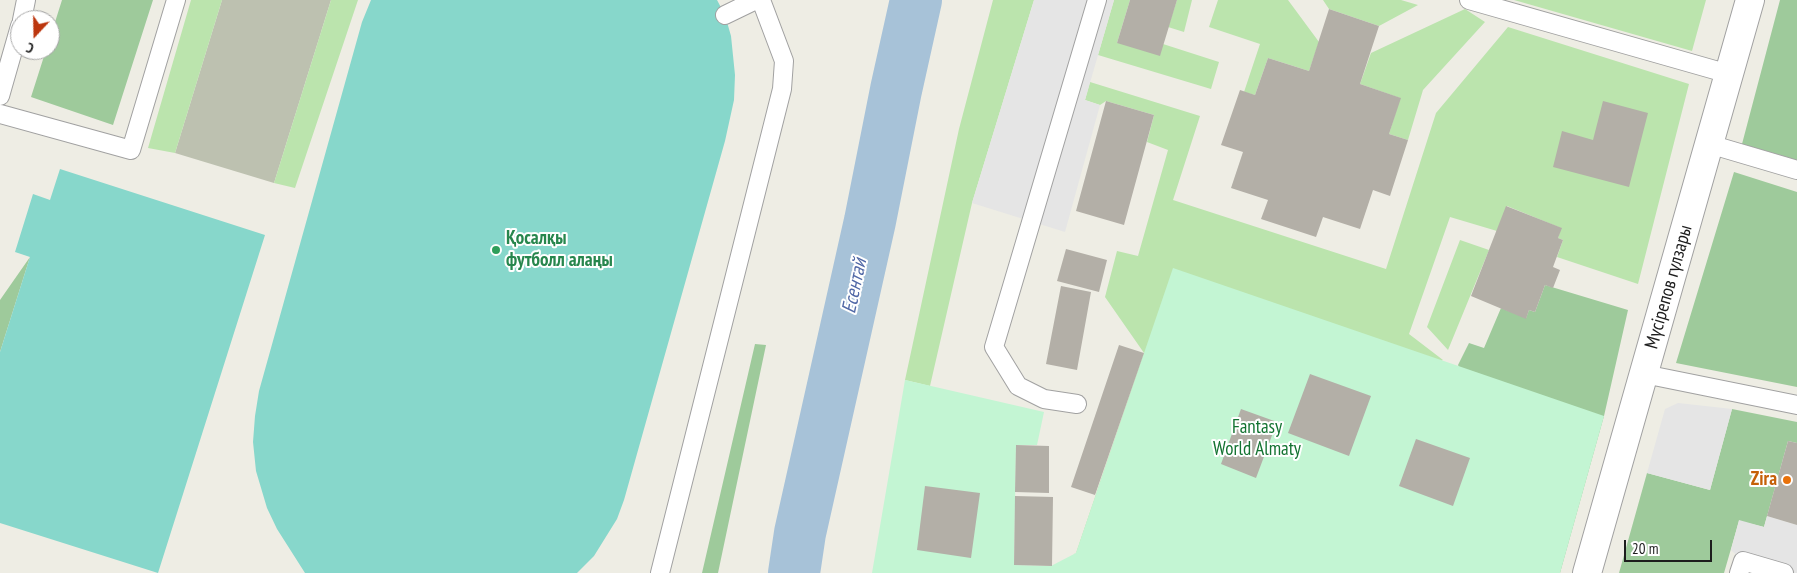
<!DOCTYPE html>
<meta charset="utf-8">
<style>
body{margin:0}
#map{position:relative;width:1797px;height:573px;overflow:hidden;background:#eeede4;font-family:"PT Sans Narrow",sans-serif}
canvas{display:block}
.north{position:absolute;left:10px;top:10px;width:50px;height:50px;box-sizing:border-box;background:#fff;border:1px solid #a5a5a5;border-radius:50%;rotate:201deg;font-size:14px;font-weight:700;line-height:20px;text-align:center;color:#1d1d1d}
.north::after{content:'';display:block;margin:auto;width:18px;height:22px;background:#bc360e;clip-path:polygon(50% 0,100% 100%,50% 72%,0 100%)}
.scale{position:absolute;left:1624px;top:540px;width:88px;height:22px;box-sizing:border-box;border:2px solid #1d1d1d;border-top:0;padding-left:6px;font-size:15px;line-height:18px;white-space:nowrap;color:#1d1d1d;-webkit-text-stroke:4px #fff;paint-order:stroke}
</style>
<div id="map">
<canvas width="1797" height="573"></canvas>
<div class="north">С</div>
<div class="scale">20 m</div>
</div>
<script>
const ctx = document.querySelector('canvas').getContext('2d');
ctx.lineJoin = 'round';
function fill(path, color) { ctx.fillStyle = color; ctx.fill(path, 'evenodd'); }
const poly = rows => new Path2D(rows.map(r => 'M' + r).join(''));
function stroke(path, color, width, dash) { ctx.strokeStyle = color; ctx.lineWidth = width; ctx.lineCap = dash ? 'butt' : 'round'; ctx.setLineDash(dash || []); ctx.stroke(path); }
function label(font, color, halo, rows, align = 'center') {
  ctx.font = font + ' "PT Sans Narrow",sans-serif'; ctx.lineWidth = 4; ctx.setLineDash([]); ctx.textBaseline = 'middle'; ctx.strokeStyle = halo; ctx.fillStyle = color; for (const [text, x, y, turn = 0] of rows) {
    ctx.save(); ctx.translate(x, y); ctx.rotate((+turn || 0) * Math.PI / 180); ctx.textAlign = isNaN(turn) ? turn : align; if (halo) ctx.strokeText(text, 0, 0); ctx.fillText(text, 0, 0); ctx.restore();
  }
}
fill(poly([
 [222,0,331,0,274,183,175,153]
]), '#bdc1b0');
fill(poly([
 [191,0,222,0,175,153,148,148],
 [331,0,358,0,295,188,274,183],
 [993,0,1034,0,972,203,930,386,905,380,959,129],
 [1114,0,1130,0,1117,43,1163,44,1219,62,1211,89,1098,55],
 [1177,0,1192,0,1184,32,1168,27],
 [1218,0,1288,0,1319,42,1309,71,1268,58,1255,95,1244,92,1260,44,1209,27],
 [1323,0,1401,0,1418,5,1379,26,1329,9],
 [1514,0,1706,0,1692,51],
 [1465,9,1485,22,1423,90,1408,140,1389,134,1400,98,1360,84,1371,53],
 [1508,27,1689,84,1638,284,1557,257,1563,240,1558,238,1561,228,1507,206,1497,231,1450,217,1409,334,1443,360,1132,521,1072,555,1076,553,1144,353,1105,297,1117,251,1138,256,1168,150,1147,142,1154,115,1106,101,1100,105,1085,100,1090,82,1200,116,1173,200,1386,269,1436,113],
 [1460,240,1489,250,1448,350,1427,327]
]), '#bbe4ad');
fill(poly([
 [62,0,153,0,113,125,31,97,46,50,50,50,50,38],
 [1780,0,1797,0,1797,160,1742,144],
 [1734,172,1797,192,1797,387,1676,363],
 [30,257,0,352,0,300],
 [1545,285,1628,310,1604,416,1560,573,1458,365,1469,343,1484,348,1501,308,1526,318,1529,310,1535,312],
 [755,344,766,345,718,573,702,573],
 [1732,409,1797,422,1797,443,1788,441,1764,527,1739,521,1724,573,1619,573,1647,473,1710,490]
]), '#9eca9b');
fill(poly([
 [1173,268,1604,416,1560,573,872,573,905,380,1044,412,1037,445,1016,445,1014,565,1051,566,1076,553]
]), '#c3f5d3');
fill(poly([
 [371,0,717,0,725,15,731,36,735,75,734,100,725,141,624,500,617,519,594,556,577,573,305,573,277,529,267,508,256,471,253,442,255,416,259,391,362,22],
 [60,169,265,235,158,573,0,523,0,352,30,257,15,252,33,194,50,200]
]), '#87d7cb');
fill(poly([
 [1034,0,1114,0,1085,100,1100,105,1065,232,972,203],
 [1678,403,1732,409,1710,490,1647,473,1665,409],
 [1767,516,1797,525,1797,573,1784,573,1743,561,1731,550,1739,520,1764,527]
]), '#e5e5e5');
stroke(poly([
 [794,573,800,533,870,221,896,90,916,0]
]), '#a7c2d8', 52);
fill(poly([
 [1130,0,1177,0,1160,56,1117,43],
 [1329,9,1379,26,1360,84,1401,98,1389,134,1408,140,1390,196,1373,190,1360,229,1323,217,1316,237,1261,219,1268,200,1231,188,1243,152,1221,145,1240,90,1255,95,1268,58,1309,71],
 [1106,101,1154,115,1124,225,1076,211],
 [1603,101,1648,113,1629,187,1553,167,1562,131,1593,140],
 [1506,206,1562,228,1558,238,1563,240,1553,267,1560,270,1553,288,1545,285,1535,312,1529,310,1526,319,1471,296],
 [1066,249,1107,260,1099,292,1057,281],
 [1061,286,1091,292,1077,370,1046,364],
 [1119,345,1144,353,1095,495,1071,487],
 [1310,374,1371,396,1349,456,1288,433],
 [1241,409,1277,422,1256,478,1221,464],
 [1416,439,1470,458,1453,506,1399,486],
 [1788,441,1797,443,1797,525,1767,516],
 [1016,445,1049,446,1049,493,1015,492],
 [925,486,980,493,971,558,917,550],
 [1015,496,1053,497,1052,566,1014,565]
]), '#b3afa7');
const lane = poly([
 [1469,0,1729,74],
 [725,15,756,0],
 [22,20,26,0],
 [0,96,20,26],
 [0,114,131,150,176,0],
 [1709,144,1797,170],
 [1644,374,1797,405],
 [1077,404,1044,399,1018,386,994,347,1097,0],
 [660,573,782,89,784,61,761,0],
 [1739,573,1743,561,1784,573]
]);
const street = poly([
 [1587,573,1750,0]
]);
stroke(lane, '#a1a1a1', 20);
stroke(street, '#a1a1a1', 30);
stroke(lane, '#fff', 18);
stroke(street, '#fff', 28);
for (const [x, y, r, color] of [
 [496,250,5,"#2e9e5b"],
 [1787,480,5,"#e8710a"]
]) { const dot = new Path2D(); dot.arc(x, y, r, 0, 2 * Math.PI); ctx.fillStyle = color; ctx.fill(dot); stroke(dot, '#fff', 2); }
label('bold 19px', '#27864d', '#fff', [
 ["Қосалқы",506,239],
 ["футболл алаңы",506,261]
], 'left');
label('19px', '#1d1d1d', '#fff', [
 ["Мүсірепов гүлзары",1669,287,-74]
]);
label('19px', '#137331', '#fff', [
 ["Fantasy",1257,428],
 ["World Almaty",1257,450]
]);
label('bold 19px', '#c56008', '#fff', [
 ["Zira",1777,480]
], 'right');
label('italic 20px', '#5168a6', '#fff', [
 ["Есентай",855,286,-78]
]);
</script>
